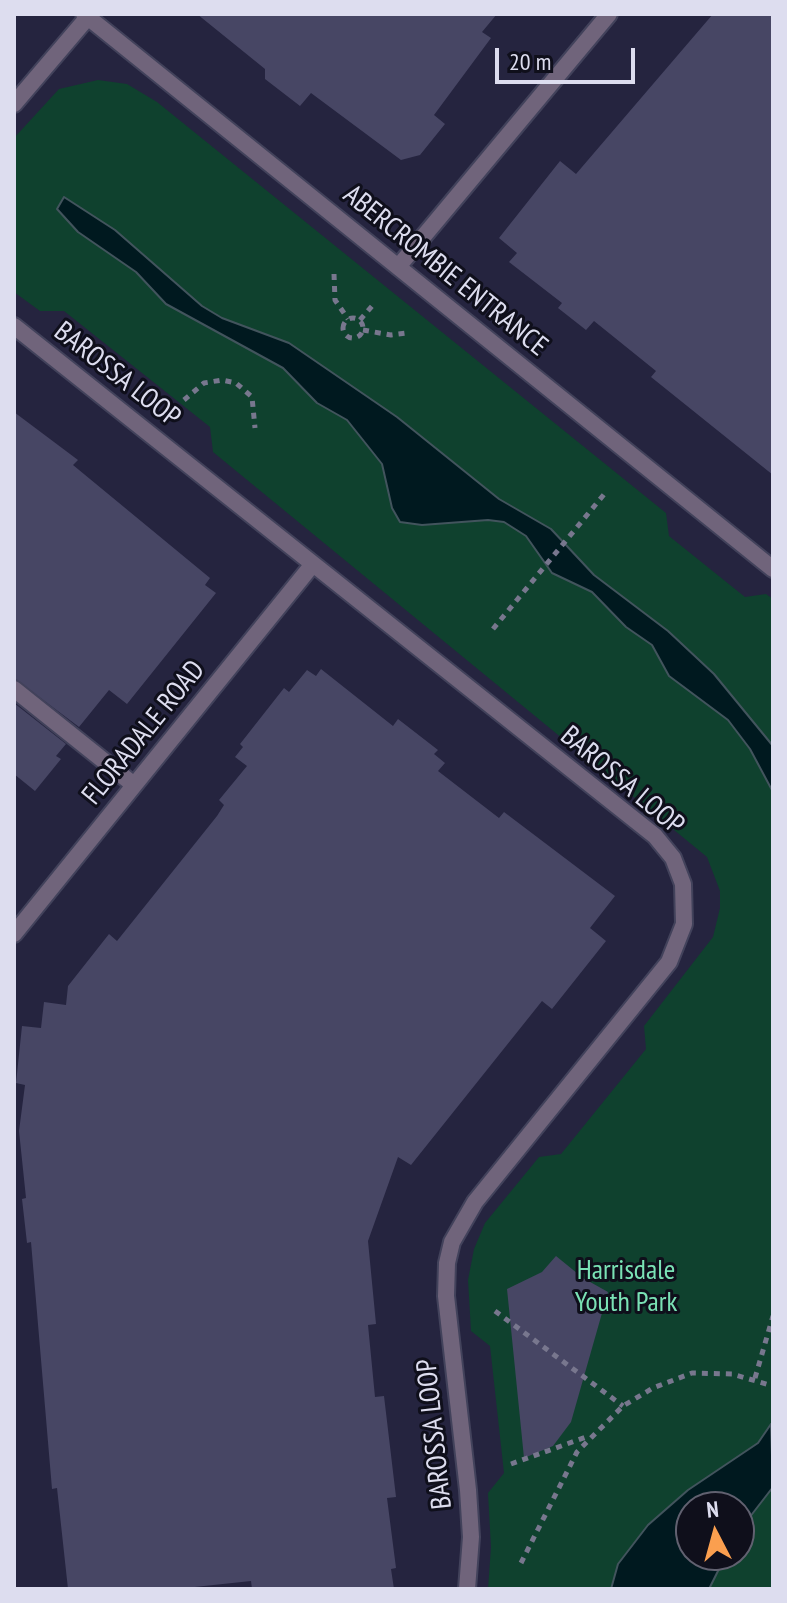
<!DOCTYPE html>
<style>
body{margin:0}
#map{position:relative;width:787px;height:1603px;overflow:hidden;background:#25243f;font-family:"PT Sans Narrow",sans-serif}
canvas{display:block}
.frame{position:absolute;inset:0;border:16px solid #ddddef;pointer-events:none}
.north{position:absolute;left:675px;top:1491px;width:80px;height:80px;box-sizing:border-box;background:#0f0f1b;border:2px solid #616170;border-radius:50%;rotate:354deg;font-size:22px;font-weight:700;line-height:32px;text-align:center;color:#ddddef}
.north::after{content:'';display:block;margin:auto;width:28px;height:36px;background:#fa9f4f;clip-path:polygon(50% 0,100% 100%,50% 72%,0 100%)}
.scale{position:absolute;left:495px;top:48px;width:140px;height:36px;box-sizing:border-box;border:4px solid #ddddef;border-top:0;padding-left:10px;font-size:24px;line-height:28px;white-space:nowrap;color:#ddddef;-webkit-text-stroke:6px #0f0f1b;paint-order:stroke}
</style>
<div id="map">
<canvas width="787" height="1603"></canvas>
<div class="frame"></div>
<div class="north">N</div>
<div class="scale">20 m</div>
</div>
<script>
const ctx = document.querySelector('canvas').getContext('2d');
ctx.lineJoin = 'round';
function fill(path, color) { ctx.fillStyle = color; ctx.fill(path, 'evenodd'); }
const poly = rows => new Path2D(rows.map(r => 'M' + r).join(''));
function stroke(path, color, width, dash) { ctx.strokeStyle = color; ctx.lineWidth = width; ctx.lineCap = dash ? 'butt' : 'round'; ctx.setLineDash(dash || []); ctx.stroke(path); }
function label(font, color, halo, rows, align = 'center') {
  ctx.font = font + ' "PT Sans Narrow",sans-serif'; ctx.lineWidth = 6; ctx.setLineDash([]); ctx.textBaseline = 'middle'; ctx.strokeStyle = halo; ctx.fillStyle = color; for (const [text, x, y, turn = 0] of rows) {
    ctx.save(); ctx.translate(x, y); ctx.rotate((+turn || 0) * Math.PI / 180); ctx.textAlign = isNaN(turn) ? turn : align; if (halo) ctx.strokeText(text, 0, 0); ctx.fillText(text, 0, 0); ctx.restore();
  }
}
fill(poly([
 [98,80,127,84,157,102,666,513,669,536,745,597,766,594,773,599,773,1589,488,1589,491,1547,488,1493,504,1473,490,1346,471,1331,468,1280,474,1249,485,1223,539,1157,561,1154,646,1049,644,1026,713,937,720,908,720,891,707,857,213,452,210,427,64,311,40,311,14,292,14,138,59,89],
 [691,1507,739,1507,739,1555,691,1555]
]), '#0f412e');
const water = poly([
 [64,197,115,230,202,306,222,318,289,343,397,417,499,499,551,529,594,575,668,631,714,674,773,746,773,792,750,749,728,720,669,676,652,645,626,627,592,592,552,573,526,536,504,522,488,520,422,525,400,522,392,508,382,464,347,420,317,403,283,368,166,304,136,272,78,232,57,209,64,197],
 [771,1424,773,1487,739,1531,739,1507,691,1507,691,1555,726,1555,709,1589,611,1589,618,1564,648,1525,688,1490,758,1443,771,1424]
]);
fill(water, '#00191f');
stroke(water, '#42545d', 2);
fill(poly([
 [197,14,497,14,482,32,491,38,434,115,445,124,420,155,401,160,311,93,300,106,265,79,265,69],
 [713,14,773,14,773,475,651,377,656,371,594,321,586,330,558,308,562,303,509,262,517,253,499,238,560,161,576,174],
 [14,412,78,460,73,465,210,578,205,585,216,593,127,704,109,690,79,727,14,678],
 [321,669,393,726,398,719,438,750,434,754,445,763,438,771,499,818,504,812,615,896,590,928,606,941,552,1009,542,1001,411,1165,398,1157,368,1241,376,1324,368,1325,375,1397,384,1396,396,1497,387,1498,396,1568,391,1569,394,1589,252,1589,251,1581,176,1589,68,1589,57,1488,52,1489,31,1242,27,1243,22,1199,26,1198,19,1131,25,1085,16,1083,22,1026,41,1028,44,1002,66,1005,68,986,109,934,117,941,217,816,224,805,219,800,247,766,235,757,243,747,240,744,284,688,289,692,307,670,316,676],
 [14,703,66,744,56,756,61,759,35,791,14,774],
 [556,1256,583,1278,608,1292,571,1422,553,1446,524,1458,507,1289,542,1272]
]), '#474664');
const street = poly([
 [84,14,773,569],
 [14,104,88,17],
 [398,267,609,14],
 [14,326,655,836,673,858,683,884,684,924,669,962,475,1202,452,1242,447,1263,446,1296,468,1490,471,1537,467,1589],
 [14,689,134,785],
 [14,934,313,564]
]);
stroke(street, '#42425b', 20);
stroke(poly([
 [334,274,335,300,348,319],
 '343 328a10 10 0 1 1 20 0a10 10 0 1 1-20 0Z',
 [360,320,373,305],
 [363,330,391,335,407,333],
 [184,400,204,383,222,380,236,383,252,397,255,428],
 [493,629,606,492],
 [495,1311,623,1406],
 [755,1378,773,1316],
 [511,1464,589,1436],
 [521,1563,577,1452,623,1406,653,1388,692,1373,732,1374,773,1386]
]), '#78778e', 5, [6, 6]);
stroke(street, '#70647b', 16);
label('28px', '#ddddef', '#0f0f1b', [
 ["ABERCROMBIE ENTRANCE",445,271,39],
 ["BAROSSA LOOP",117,375,38],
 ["FLORADALE ROAD",144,733,-51],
 ["BAROSSA LOOP",622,781,40],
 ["BAROSSA LOOP",435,1434,-96]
]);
label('28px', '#7ae2b5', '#0f0f1b', [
 ["Harrisdale",626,1271],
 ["Youth Park",626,1303]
]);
</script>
